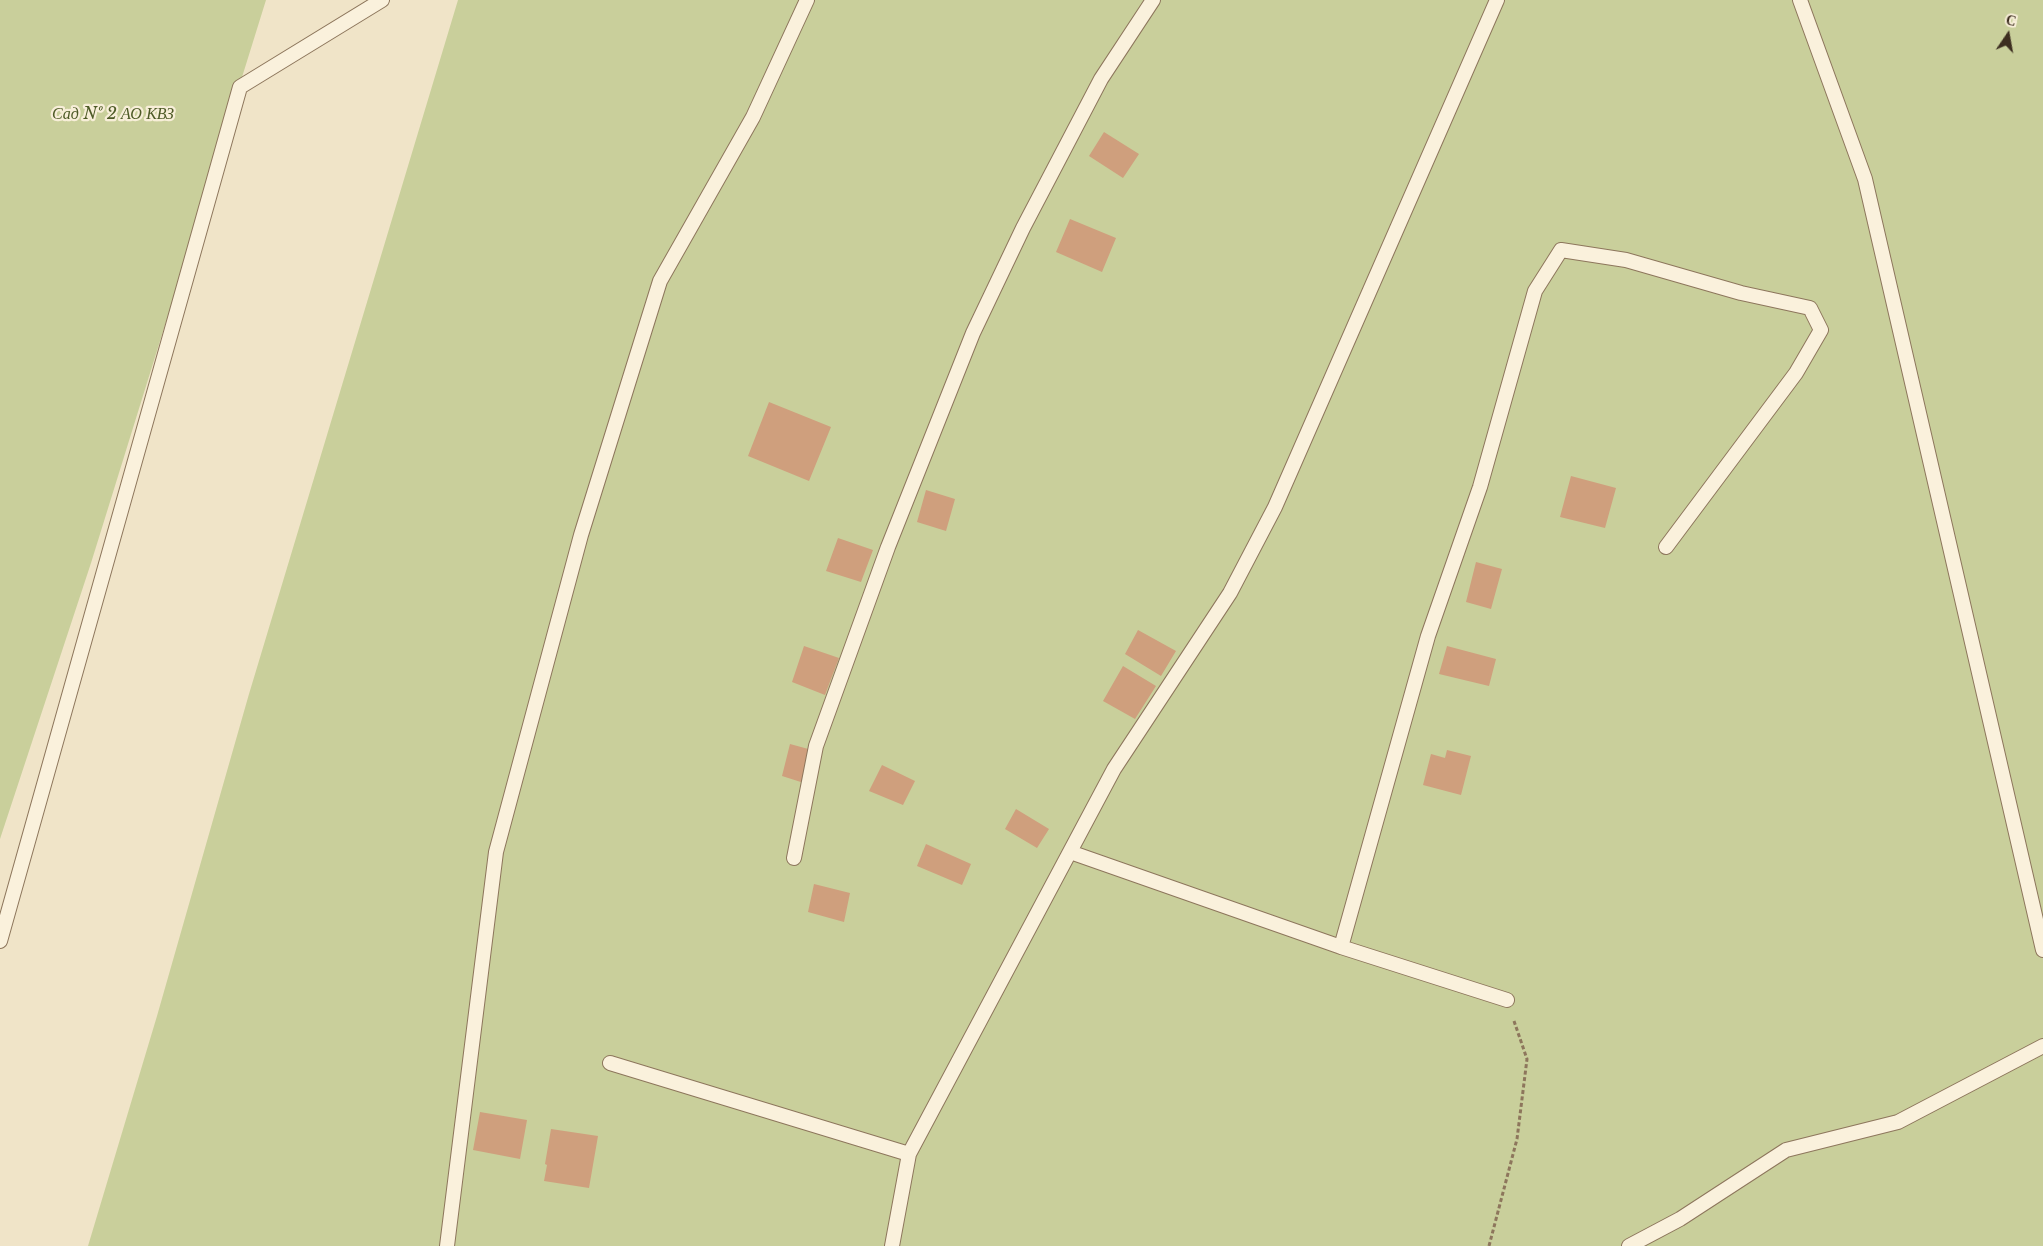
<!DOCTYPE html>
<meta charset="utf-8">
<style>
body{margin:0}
#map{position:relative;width:2043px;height:1246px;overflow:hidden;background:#f0e4c8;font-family:"Libre Baskerville",serif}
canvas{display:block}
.north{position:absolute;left:1983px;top:10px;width:50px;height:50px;-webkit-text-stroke:4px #f7eed8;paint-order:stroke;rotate:12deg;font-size:14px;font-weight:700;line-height:20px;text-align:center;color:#3d2e20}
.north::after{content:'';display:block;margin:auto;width:18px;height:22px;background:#3d2e20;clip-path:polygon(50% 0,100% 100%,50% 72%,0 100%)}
</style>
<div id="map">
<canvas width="2043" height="1246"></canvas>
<div class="north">С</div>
</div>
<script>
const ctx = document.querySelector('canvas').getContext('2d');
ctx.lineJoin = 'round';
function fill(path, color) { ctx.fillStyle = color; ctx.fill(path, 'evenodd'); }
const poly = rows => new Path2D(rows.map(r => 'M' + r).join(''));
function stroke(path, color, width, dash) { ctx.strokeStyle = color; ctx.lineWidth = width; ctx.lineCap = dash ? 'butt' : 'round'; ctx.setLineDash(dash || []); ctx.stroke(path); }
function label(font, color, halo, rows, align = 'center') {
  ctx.font = font + ' "Libre Baskerville",serif'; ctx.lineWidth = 4.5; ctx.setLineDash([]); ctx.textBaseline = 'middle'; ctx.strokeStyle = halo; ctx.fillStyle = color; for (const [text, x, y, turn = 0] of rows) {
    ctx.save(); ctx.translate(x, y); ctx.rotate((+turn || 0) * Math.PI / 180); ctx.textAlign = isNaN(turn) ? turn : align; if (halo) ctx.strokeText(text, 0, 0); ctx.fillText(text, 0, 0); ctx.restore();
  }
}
fill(poly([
 [0,0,266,0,91,563,0,839],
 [458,0,2043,0,2043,1246,88,1246,157,1016,249,694]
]), '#c9cf9b');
fill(poly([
 [1104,132,1139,154,1123,178,1089,156],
 [1070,219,1116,238,1102,272,1056,252],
 [769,402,831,427,809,481,748,456],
 [1571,476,1616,488,1605,528,1560,517],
 [926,490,955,499,946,531,917,522],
 [838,538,873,550,861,582,826,571],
 [1476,562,1502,569,1491,609,1466,602],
 [1138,630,1176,651,1161,676,1125,654],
 [804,646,839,658,825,695,792,682],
 [1447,646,1496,659,1489,686,1439,674],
 [1123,666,1156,686,1135,719,1103,701],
 [790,744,812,750,804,783,782,776],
 [1447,750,1471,756,1461,795,1423,785,1431,754,1445,758],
 [882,765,915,781,903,805,869,791],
 [1016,809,1049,829,1037,848,1005,829],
 [926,844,971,864,962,885,917,866],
 [814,884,850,893,844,922,808,912],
 [480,1112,527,1120,520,1159,473,1150],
 [551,1129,598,1136,589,1188,544,1181,547,1165,545,1164]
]), '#cf9f7d');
const service = poly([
 [1800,0,1865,179,2043,950],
 [1070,852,1341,947,1507,1000],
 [794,858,816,746,888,547,973,333,1023,228,1101,79,1153,0],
 [0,941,240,87,382,0],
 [1341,947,1428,636,1480,487,1535,291,1561,250,1626,260,1741,293,1810,308,1821,330,1796,373,1666,547],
 [610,1063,909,1154],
 [447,1246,496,852,581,535,660,281,753,117,807,0],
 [892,1246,909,1154,1114,769,1230,593,1275,507,1497,0],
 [1629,1246,1680,1219,1786,1150,1898,1122,2043,1046]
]);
stroke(service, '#8d765c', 16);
stroke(poly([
 [1489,1246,1517,1139,1527,1059,1514,1021]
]), '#8d765c', 3, [4, 2.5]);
stroke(service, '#faf1dc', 14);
label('italic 16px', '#4d5a26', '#f7eed8', [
 ["Сад № 2 АО КВЗ",113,114]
]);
</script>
